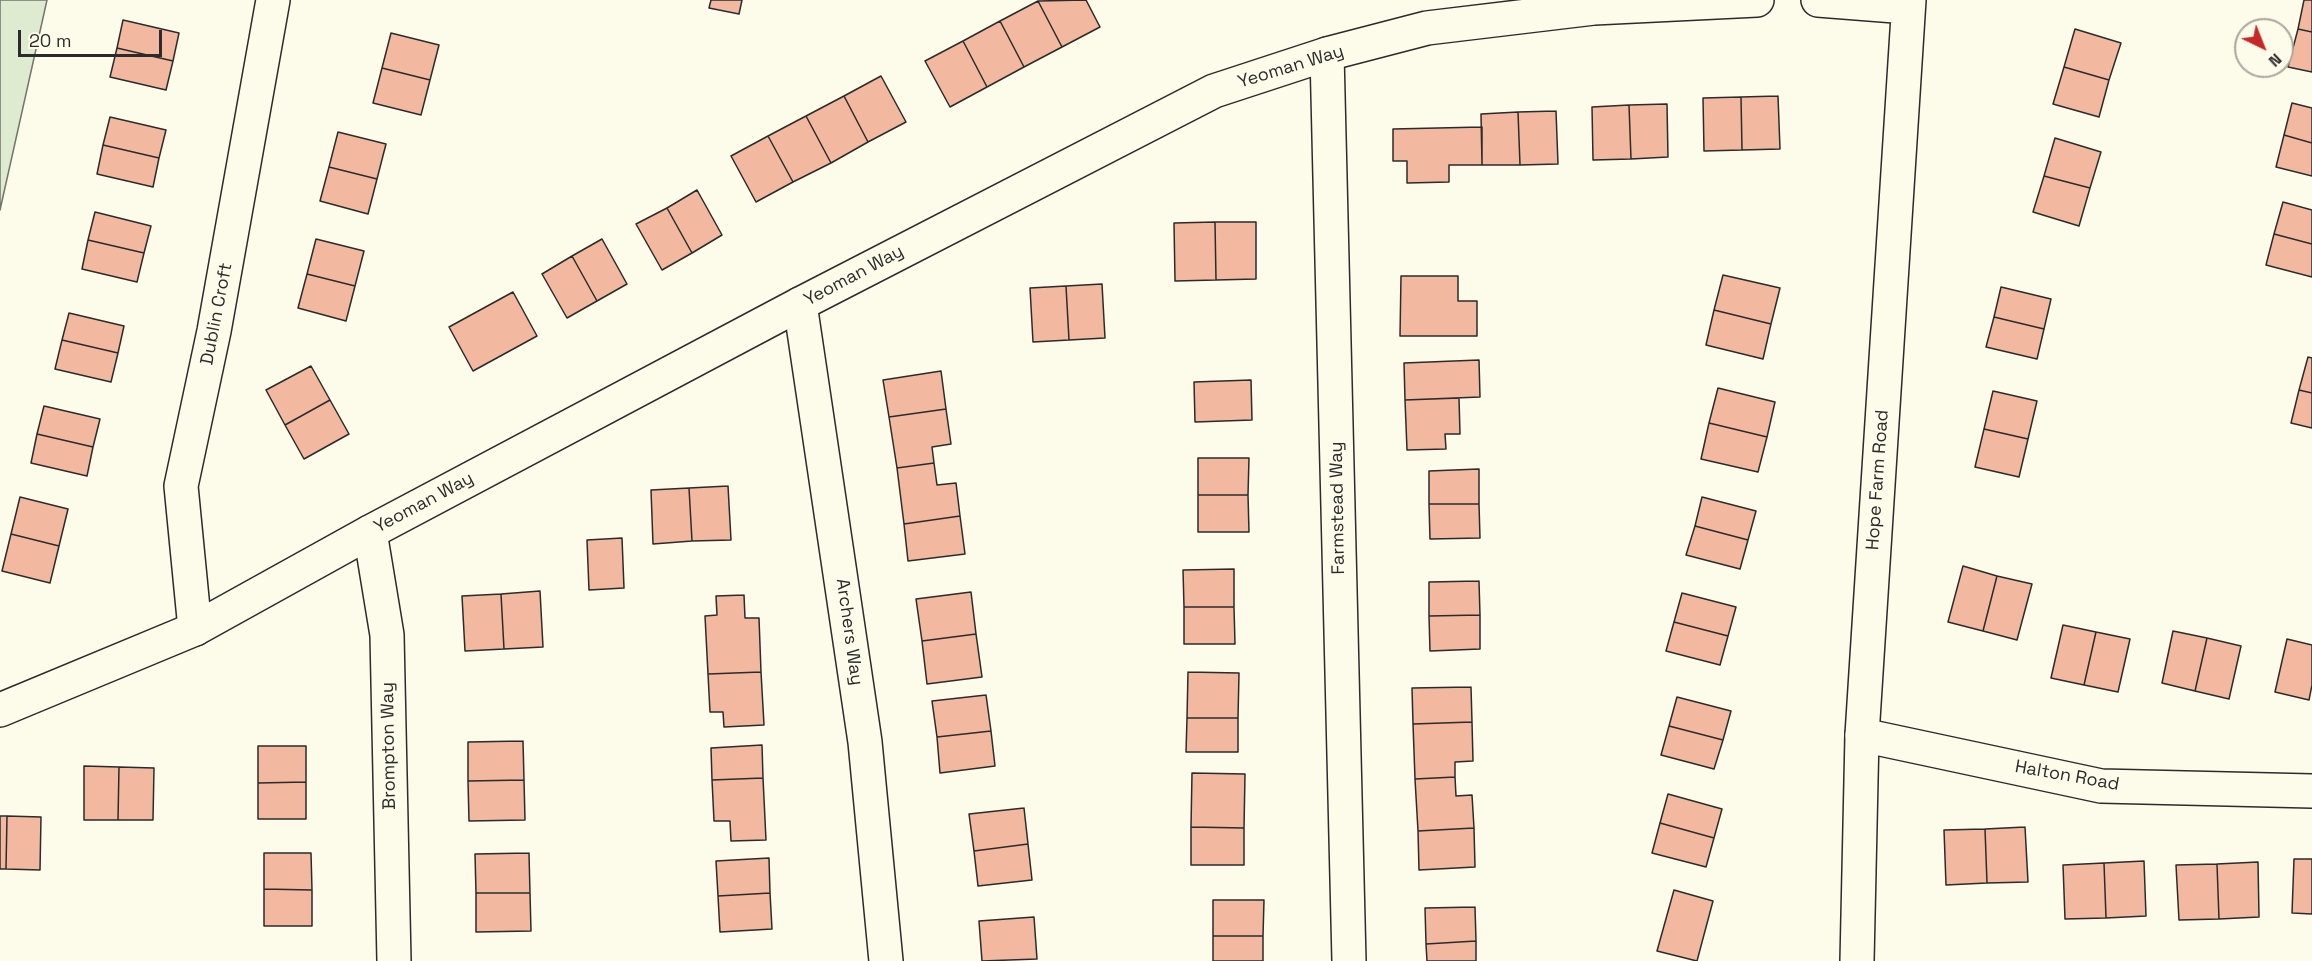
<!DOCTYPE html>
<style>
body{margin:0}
#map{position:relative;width:2312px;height:961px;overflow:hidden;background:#fdfbea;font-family:"Space Grotesk",sans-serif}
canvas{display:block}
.north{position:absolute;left:2234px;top:18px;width:60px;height:60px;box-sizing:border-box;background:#fdfbea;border:2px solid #a9a89e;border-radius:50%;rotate:137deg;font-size:16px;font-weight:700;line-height:24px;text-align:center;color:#2b2b2b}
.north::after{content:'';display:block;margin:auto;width:21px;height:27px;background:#c62828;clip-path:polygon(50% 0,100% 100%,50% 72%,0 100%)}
.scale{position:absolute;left:18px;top:30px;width:144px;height:27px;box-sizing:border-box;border:3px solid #2b2b2b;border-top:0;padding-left:8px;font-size:18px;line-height:21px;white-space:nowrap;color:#2b2b2b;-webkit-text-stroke:4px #fdfbea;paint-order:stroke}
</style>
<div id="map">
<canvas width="2312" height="961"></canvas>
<div class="north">N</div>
<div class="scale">20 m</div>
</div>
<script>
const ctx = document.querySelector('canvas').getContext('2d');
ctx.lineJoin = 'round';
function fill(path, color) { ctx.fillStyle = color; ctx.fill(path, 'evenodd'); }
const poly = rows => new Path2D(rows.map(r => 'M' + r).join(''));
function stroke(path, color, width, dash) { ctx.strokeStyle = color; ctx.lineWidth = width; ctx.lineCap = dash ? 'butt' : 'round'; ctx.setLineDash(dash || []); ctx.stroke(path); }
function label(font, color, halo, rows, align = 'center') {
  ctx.font = font + ' "Space Grotesk",sans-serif'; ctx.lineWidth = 4.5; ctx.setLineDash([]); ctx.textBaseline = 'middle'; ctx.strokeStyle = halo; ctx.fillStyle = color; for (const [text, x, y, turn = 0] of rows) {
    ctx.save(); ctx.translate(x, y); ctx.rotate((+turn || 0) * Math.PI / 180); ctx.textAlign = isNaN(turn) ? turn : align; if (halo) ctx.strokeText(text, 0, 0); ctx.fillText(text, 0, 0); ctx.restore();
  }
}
const green = poly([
 [0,0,47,0,0,210,0,0]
]);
fill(green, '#deebd1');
stroke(green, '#74746e', 1.5);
const building = poly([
 [711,0,742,0,739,14,709,8,711,0],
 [1086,0,1100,27,1062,47,1038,1,1086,0],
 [2304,0,2312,0,2312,32,2298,29,2304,0],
 [1038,1,1062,47,1024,67,1000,21,1038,1],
 [123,20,179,33,173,61,117,48,123,20],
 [1000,21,1024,67,987,87,963,41,1000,21],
 [2075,29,2121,43,2109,80,2064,67,2075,29],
 [2298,29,2312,32,2312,72,2288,67,2298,29],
 [391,33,439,45,430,80,382,68,391,33],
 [963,41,987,87,950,107,925,61,963,41],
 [117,48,173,61,166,90,110,77,117,48],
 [2064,67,2109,80,2099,117,2053,104,2064,67],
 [382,68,430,80,421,115,373,103,382,68],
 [881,76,906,122,868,142,844,96,881,76],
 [844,96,868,142,831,163,806,116,844,96],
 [1778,96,1780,149,1742,150,1741,97,1778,96],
 [1741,97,1742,150,1704,151,1703,98,1741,97],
 [2292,103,2312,108,2312,143,2284,135,2292,103],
 [1667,104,1668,157,1631,159,1629,105,1667,104],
 [1629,105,1631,159,1593,160,1592,107,1629,105],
 [1556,111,1558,164,1520,165,1518,112,1556,111],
 [1518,112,1520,165,1482,165,1481,114,1518,112],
 [806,116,831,163,793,182,768,136,806,116],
 [110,117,166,130,159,158,103,145,110,117],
 [1482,127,1482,165,1449,165,1449,182,1407,183,1407,161,1393,161,1393,129,1482,127],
 [338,132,386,144,377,179,329,167,338,132],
 [2284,135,2312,143,2312,176,2276,167,2284,135],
 [768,136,793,182,756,202,731,156,768,136],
 [2055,138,2101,152,2090,188,2044,176,2055,138],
 [103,145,159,158,153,187,97,174,103,145],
 [329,167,377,179,368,214,320,201,329,167],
 [2044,176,2090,188,2079,226,2033,212,2044,176],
 [697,190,722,235,692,253,667,208,697,190],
 [2283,202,2312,210,2312,244,2274,234,2283,202],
 [667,208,692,253,662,270,636,224,667,208],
 [95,212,151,226,144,253,88,240,95,212],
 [1215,222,1256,222,1256,279,1216,280,1215,222],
 [1215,222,1216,280,1175,281,1174,223,1215,222],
 [2274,234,2312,244,2312,277,2266,265,2274,234],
 [316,239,364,251,355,286,307,274,316,239],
 [602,239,627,284,597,301,572,256,602,239],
 [88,240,144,253,137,282,82,269,88,240],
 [572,256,597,301,567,318,542,274,572,256],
 [307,274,355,286,346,321,298,308,307,274],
 [1723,275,1780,288,1771,324,1714,310,1723,275],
 [1401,276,1458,276,1458,301,1477,301,1477,336,1400,336,1401,276],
 [1102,284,1105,338,1069,340,1066,286,1102,284],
 [1066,286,1069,340,1033,342,1030,288,1066,286],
 [2001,287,2051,299,2044,329,1994,317,2001,287],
 [513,292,537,336,473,371,449,327,513,292],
 [1714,310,1771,324,1763,359,1706,345,1714,310],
 [69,313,124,326,118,353,62,340,69,313],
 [1994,317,2044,329,2037,359,1986,347,1994,317],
 [62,340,118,353,111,382,55,369,62,340],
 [2308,357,2312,358,2312,393,2299,390,2308,357],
 [1479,360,1480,397,1405,400,1404,363,1479,360],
 [311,366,330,400,285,425,266,390,311,366],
 [941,371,946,409,889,417,883,380,941,371],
 [1251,380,1252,420,1195,422,1194,382,1251,380],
 [1718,388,1775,402,1767,437,1709,423,1718,388],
 [2299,390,2312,393,2312,428,2291,423,2299,390],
 [1993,391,2037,401,2028,439,1984,429,1993,391],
 [1459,398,1460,434,1445,434,1446,449,1407,450,1405,400,1459,398],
 [330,400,349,434,304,459,285,425,330,400],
 [44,406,100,419,93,447,37,434,44,406],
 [946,409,951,444,932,447,934,463,897,468,889,417,946,409],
 [1709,423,1767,437,1758,472,1701,459,1709,423],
 [1984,429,2028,439,2019,477,1975,467,1984,429],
 [37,434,93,447,87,476,31,463,37,434],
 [1198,458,1249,458,1248,495,1198,495,1198,458],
 [934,463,937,485,956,483,960,516,904,524,897,468,934,463],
 [1479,469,1479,504,1429,504,1429,471,1479,469],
 [728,486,731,540,692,541,689,488,728,486],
 [689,488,692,541,653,544,651,490,689,488],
 [1198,495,1248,495,1249,532,1198,532,1198,495],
 [20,497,68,509,59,546,11,534,20,497],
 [1702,497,1756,511,1748,540,1695,526,1702,497],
 [1429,504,1479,504,1480,538,1430,539,1429,504],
 [960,516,965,554,908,561,904,524,960,516],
 [1695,526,1748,540,1740,569,1686,555,1695,526],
 [11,534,59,546,50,583,2,571,11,534],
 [622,538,624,588,589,590,587,540,622,538],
 [1963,566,1997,576,1983,631,1948,622,1963,566],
 [1234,569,1234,607,1184,607,1183,570,1234,569],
 [1997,576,2032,584,2017,640,1983,631,1997,576],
 [1479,581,1480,615,1429,616,1429,582,1479,581],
 [540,591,543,647,504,649,501,594,540,591],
 [971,592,976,634,922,641,916,599,971,592],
 [1682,593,1736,607,1728,636,1674,622,1682,593],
 [501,594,504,649,465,651,462,596,501,594],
 [744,595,745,618,759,618,761,672,708,674,705,616,717,615,716,596,744,595],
 [1184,607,1234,607,1235,644,1184,644,1184,607],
 [1480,615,1480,649,1430,651,1429,616,1480,615],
 [1674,622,1728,636,1720,665,1666,651,1674,622],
 [2063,625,2096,632,2084,685,2051,678,2063,625],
 [2173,631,2207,638,2195,691,2162,683,2173,631],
 [2096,632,2130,639,2118,692,2084,685,2096,632],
 [976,634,982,677,927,684,922,641,976,634],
 [2207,638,2241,646,2229,699,2195,691,2207,638],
 [2287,639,2312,645,2312,685,2309,700,2275,692,2287,639],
 [761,672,764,725,724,727,723,712,710,712,708,674,761,672],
 [1188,672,1239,673,1238,718,1187,718,1188,672],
 [1471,687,1472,722,1413,724,1412,688,1471,687],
 [986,695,991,731,937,737,932,701,986,695],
 [1677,697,1731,711,1723,740,1669,726,1677,697],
 [1187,718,1238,718,1238,752,1186,752,1187,718],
 [1472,722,1473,761,1455,762,1455,777,1415,779,1413,724,1472,722],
 [1669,726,1723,740,1714,769,1661,755,1669,726],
 [991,731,995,766,940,773,937,737,991,731],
 [523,741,524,780,468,781,468,742,523,741],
 [762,745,763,778,712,780,711,748,762,745],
 [258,746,306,746,306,782,258,783,258,746],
 [84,766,119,767,118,820,84,820,84,766],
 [119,767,154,768,153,820,118,820,119,767],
 [1192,773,1245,774,1244,828,1191,827,1192,773],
 [1455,777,1456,796,1472,795,1474,828,1418,831,1415,779,1455,777],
 [763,778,766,840,731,841,730,821,714,821,712,780,763,778],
 [524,780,525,820,469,821,468,781,524,780],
 [306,782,306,819,258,819,258,783,306,782],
 [1668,794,1722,809,1714,838,1660,823,1668,794],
 [1024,808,1028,844,974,851,969,814,1024,808],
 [0,816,7,816,6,869,0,869,0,816],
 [7,816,41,817,40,870,6,869,7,816],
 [1660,823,1714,838,1706,867,1652,853,1660,823],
 [1191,827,1244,828,1244,865,1191,865,1191,827],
 [2025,827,2028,882,1987,883,1985,829,2025,827],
 [1474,828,1475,867,1419,870,1418,831,1474,828],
 [1985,829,1987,883,1946,885,1944,830,1985,829],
 [1028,844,1032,880,978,886,974,851,1028,844],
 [264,853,311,853,312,890,264,889,264,853],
 [529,853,530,893,476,893,475,854,529,853],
 [769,858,770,893,718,896,716,861,769,858],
 [2294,859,2312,859,2312,914,2292,913,2294,859],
 [2144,861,2146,916,2106,918,2104,863,2144,861],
 [2258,862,2259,917,2219,919,2217,864,2258,862],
 [2104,863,2106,918,2065,919,2063,865,2104,863],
 [2217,864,2219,919,2179,920,2176,865,2217,864],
 [264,889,312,890,312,926,264,926,264,889],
 [1674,890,1713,901,1697,961,1657,951,1674,890],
 [476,893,530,893,531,931,476,932,476,893],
 [770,893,772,929,720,932,718,896,770,893],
 [1213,900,1264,900,1263,936,1213,936,1213,900],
 [1475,907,1476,941,1426,944,1425,908,1475,907],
 [1034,917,1037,959,982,961,979,921,1034,917],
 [1213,936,1263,936,1263,961,1213,961,1213,936],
 [1476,941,1476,961,1427,961,1426,944,1476,941]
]);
fill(building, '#f2b8a0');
stroke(building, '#2b2b2b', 1.5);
const street = poly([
 [1327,54,1349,961],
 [800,304,865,742,886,961],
 [370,532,387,635,394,961],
 [195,629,181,486,214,331,273,0],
 [1862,735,2101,786,2312,791]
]);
const secondary = poly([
 [1818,0,1908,7],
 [0,710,195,629,370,532,800,304,1214,91,1327,54,1427,28,1594,8,1757,0],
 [1857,961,1862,735,1909,0]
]);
stroke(street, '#2b2b2b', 36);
stroke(secondary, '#2b2b2b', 36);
stroke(street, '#fdfbea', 33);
stroke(secondary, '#fdfbea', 33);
label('18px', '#2b2b2b', '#fdfbea', [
 ["Yeoman Way",1291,67,-17],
 ["Yeoman Way",854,276,-28],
 ["Dublin Croft",217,314,-79],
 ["Hope Farm Road",1878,480,-86],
 ["Yeoman Way",424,503,-28],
 ["Farmstead Way",1338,508,-91],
 ["Archers Way",849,632,82],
 ["Brompton Way",389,746,-91],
 ["Halton Road",2067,776,10]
]);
</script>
